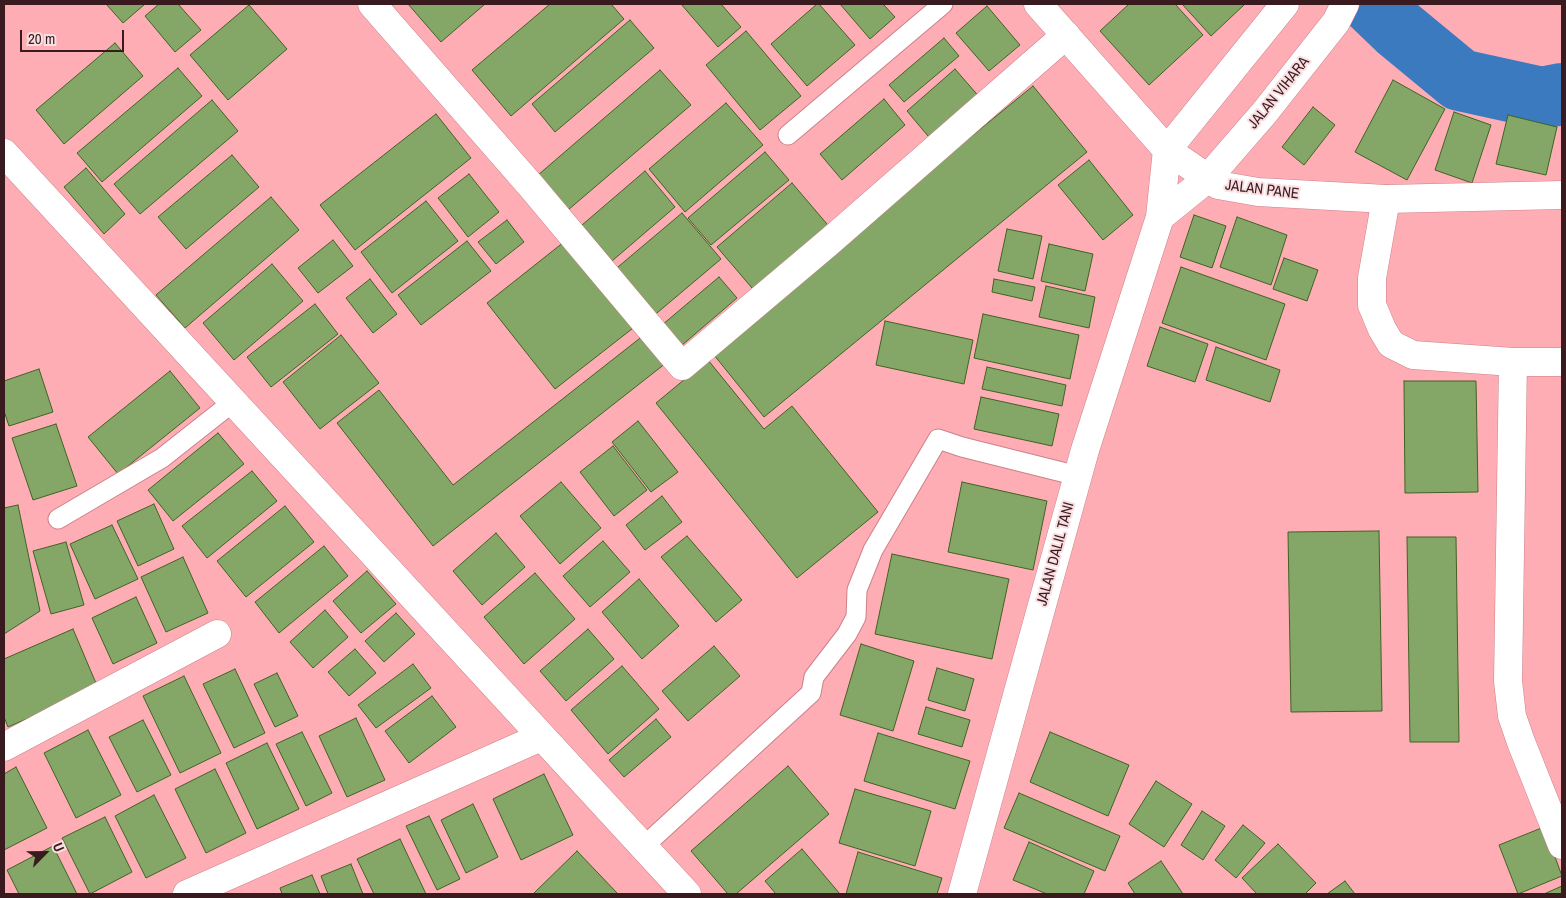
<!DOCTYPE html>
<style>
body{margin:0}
#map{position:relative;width:1566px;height:898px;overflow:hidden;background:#feadb5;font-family:"Archivo Narrow",sans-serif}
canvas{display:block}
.frame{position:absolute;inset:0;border:5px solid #391a1e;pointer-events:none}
.north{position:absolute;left:20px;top:828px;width:50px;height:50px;-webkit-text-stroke:4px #f9dfe1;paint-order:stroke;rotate:67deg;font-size:14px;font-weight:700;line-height:20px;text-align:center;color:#391a1e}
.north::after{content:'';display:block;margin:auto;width:18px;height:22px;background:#391a1e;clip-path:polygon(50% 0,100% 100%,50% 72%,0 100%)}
.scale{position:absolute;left:20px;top:30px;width:104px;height:22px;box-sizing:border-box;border:2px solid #391a1e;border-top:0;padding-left:6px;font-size:15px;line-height:18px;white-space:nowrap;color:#391a1e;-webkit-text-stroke:4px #f9dfe1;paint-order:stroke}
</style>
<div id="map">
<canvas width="1566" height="898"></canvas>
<div class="frame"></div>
<div class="north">U</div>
<div class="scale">20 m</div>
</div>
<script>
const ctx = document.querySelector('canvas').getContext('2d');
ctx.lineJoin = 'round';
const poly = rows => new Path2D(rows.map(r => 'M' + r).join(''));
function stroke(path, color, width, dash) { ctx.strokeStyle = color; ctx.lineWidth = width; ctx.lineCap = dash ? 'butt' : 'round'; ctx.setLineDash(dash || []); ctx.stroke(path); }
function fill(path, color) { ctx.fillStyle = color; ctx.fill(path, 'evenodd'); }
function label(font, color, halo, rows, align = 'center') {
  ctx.font = font + ' "Archivo Narrow",sans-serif'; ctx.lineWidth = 4; ctx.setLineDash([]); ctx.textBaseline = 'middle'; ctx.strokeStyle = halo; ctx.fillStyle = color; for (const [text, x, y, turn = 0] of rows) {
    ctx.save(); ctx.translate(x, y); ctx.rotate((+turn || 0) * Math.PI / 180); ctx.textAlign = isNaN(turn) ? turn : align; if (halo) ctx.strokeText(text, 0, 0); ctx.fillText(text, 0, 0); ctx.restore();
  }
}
stroke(poly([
 [1372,4,1397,28,1460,80,1542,98,1562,94]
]), '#3b7abf', 62);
const building = poly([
 [106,4,145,4,123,23,106,4],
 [159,4,178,4,201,30,175,52,145,16,159,4],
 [408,4,485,4,441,42,408,4],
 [550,4,611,4,624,19,511,116,472,70,550,4],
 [681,4,721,4,741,27,718,47,681,4],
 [817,4,819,4,855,45,807,86,771,44,817,4],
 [840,4,883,4,895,17,870,39,840,4],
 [1129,4,1175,4,1203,35,1149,85,1100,31,1129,4],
 [1182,4,1245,4,1211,36,1182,4],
 [249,5,287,49,228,100,190,55,249,5],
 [987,6,1020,45,989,71,956,33,987,6],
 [630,20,654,48,555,132,532,104,630,20],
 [746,31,801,96,760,130,706,65,746,31],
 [944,38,959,56,904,102,889,85,944,38],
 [115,43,143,76,64,144,36,110,115,43],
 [178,68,202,96,102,182,77,153,178,68],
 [955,69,982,100,933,142,907,111,955,69],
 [660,70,691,105,568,210,538,175,660,70],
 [1393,80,1445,109,1407,180,1355,152,1393,80],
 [1033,86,1087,152,764,417,710,350,1033,86],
 [884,99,905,125,842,180,820,154,884,99],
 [212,100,238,131,140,214,114,184,212,100],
 [726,103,763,145,685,212,649,169,726,103],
 [1313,107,1335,125,1304,165,1282,147,1313,107],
 [1454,112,1491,125,1472,183,1435,170,1454,112],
 [436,114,471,158,355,250,320,205,436,114],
 [1508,115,1557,127,1546,175,1496,164,1508,115],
 [765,152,789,180,711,245,688,218,765,152],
 [232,155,259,187,186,249,158,217,232,155],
 [1089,160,1133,215,1103,240,1058,185,1089,160],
 [86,168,125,214,104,234,64,187,86,168],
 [645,171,675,207,612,261,582,225,645,171],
 [469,174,499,212,468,237,438,198,469,174],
 [792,183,833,231,758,295,717,247,792,183],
 [271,197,299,230,185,328,156,295,271,197],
 [426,201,458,241,392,293,361,252,426,201],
 [682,213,721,259,651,318,612,272,682,213],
 [1194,215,1226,226,1212,268,1180,257,1194,215],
 [1237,217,1287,235,1271,285,1220,267,1237,217],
 [507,220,524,242,496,264,478,242,507,220],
 [1007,229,1042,236,1033,279,998,271,1007,229],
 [569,238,637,325,555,389,487,303,569,238],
 [333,240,353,266,318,293,298,268,333,240],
 [467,241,491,271,421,325,398,295,467,241],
 [1049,244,1093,254,1085,291,1041,281,1049,244],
 [1284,258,1318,270,1307,301,1273,289,1284,258],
 [272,264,303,301,234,360,203,323,272,264],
 [1181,267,1285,304,1266,360,1162,323,1181,267],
 [719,277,737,298,681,346,662,325,719,277],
 [370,279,397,314,373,333,346,298,370,279],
 [994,279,1035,287,1032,301,992,292,994,279],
 [1046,286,1095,297,1089,328,1039,317,1046,286],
 [315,304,338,334,271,387,247,357,315,304],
 [983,314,1079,335,1070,379,974,358,983,314],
 [885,321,973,340,964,384,876,365,885,321],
 [1160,327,1208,344,1195,382,1147,366,1160,327],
 [341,335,379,383,320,429,283,382,341,335],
 [644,335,666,363,433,546,337,423,379,390,453,485,644,335],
 [1216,347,1280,370,1270,402,1206,380,1216,347],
 [708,360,764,429,792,406,878,512,797,578,656,403,708,360],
 [987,367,1066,385,1062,406,982,389,987,367],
 [39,369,53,412,9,426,4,411,4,381,39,369],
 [170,371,200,408,118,474,88,437,170,371],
 [1404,381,1476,381,1478,492,1405,493,1404,381],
 [981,397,1059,414,1052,446,974,429,981,397],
 [638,421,678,472,651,492,612,442,638,421],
 [56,424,77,486,33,500,12,438,56,424],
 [218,433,244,464,173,521,148,490,218,433],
 [613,446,647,490,614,516,580,472,613,446],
 [252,471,277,501,207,558,182,526,252,471],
 [561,482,601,528,560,564,520,516,561,482],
 [962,482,1047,501,1033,570,948,552,962,482],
 [662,496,682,522,645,550,626,525,662,496],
 [154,504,174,549,138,566,117,521,154,504],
 [18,505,40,611,4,634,4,508,18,505],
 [285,506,314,542,246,597,217,561,285,506],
 [112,525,138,579,95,599,70,544,112,525],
 [1379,531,1382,711,1291,712,1288,532,1379,531],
 [496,533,525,567,482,605,453,571,496,533],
 [687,536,742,600,716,622,661,557,687,536],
 [1407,537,1456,537,1459,742,1410,742,1407,537],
 [603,541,630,572,590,607,563,576,603,541],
 [66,542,84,605,51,614,33,551,66,542],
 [324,546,348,576,279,633,255,602,324,546],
 [892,554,1009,579,992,659,875,634,892,554],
 [183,557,208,613,166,632,141,577,183,557],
 [367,571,396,604,361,633,333,601,367,571],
 [535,573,575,619,524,664,484,617,535,573],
 [639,579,679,626,642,659,602,612,639,579],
 [136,597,157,643,113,664,92,618,136,597],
 [325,610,348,637,313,668,290,642,325,610],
 [396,613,415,634,384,662,365,641,396,613],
 [73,629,98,688,8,727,4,717,4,659,73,629],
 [588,629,614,659,566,701,540,671,588,629],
 [861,644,914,661,893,731,840,715,861,644],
 [714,646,740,676,688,721,662,691,714,646],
 [355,649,376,673,349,696,328,672,355,649],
 [413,664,431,688,376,728,358,705,413,664],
 [622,666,659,709,608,754,571,710,622,666],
 [937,668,974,679,965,711,928,700,937,668],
 [235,669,265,733,234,748,203,684,235,669],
 [277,673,298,716,275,727,254,684,277,673],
 [184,676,221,753,180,773,143,696,184,676],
 [432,696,456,727,409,763,385,731,432,696],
 [926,707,970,720,962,747,918,734,926,707],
 [356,718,385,780,347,797,319,736,356,718],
 [656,719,671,737,624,777,609,760,656,719],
 [143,720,171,775,137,792,109,737,143,720],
 [88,730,121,795,76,818,44,753,88,730],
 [302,732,332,793,306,806,276,744,302,732],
 [1050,732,1129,765,1108,816,1030,782,1050,732],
 [878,733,970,761,955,809,864,781,878,733],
 [267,743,299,809,257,829,226,763,267,743],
 [788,766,829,814,736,894,728,894,691,851,788,766],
 [16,767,47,828,4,850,4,774,16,767],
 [215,769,246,833,206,853,175,789,215,769],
 [544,774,573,835,521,860,493,799,544,774],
 [1156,781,1192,804,1164,847,1129,824,1156,781],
 [855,789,931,811,915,866,839,843,855,789],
 [1019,793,1120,836,1105,871,1004,828,1019,793],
 [154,795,186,858,146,878,115,816,154,795],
 [473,804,498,857,466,873,441,820,473,804],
 [1202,811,1225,826,1203,860,1181,845,1202,811],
 [429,816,460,879,437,890,406,826,429,816],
 [105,817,132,872,90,894,62,838,105,817],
 [1243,825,1265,843,1236,878,1215,860,1243,825],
 [1544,827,1562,876,1518,894,1499,845,1544,827],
 [400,839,426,894,374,894,357,859,400,839],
 [1029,842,1094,871,1084,894,1047,894,1013,880,1029,842],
 [1278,844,1316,883,1305,894,1257,894,1242,878,1278,844],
 [53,846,77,894,19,894,7,870,53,846],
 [802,849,840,894,776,894,765,881,802,849],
 [577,851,618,894,533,894,577,851],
 [858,852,942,878,937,894,846,894,858,852],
 [1161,861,1183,894,1135,894,1128,883,1161,861],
 [351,864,363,894,328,894,321,876,351,864],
 [312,875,320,894,282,894,280,888,312,875],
 [1345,881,1355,894,1327,894,1345,881],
 [1562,886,1562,894,1544,894,1562,886]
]);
fill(building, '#84a768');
stroke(building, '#416124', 1);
const service = poly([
 [788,135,943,4],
 [58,519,162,458,233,402],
 [643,847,811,693,814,677,847,634,856,617,857,590,873,550,938,439,962,447,1078,476]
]);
const minor = poly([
 [372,4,531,186,682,366,829,242,1066,35],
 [4,153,687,894],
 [1386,199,1372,278,1372,305,1382,329,1391,344,1413,355,1513,362,1562,362],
 [1513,362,1508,681,1512,716,1521,742,1562,845],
 [4,747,217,634],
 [187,894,541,737]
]);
const tertiary = poly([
 [1038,4,1167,150,1218,185,1258,192,1386,199,1562,195],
 [1160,217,1207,179,1265,112,1336,22,1345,4],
 [962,894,1085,450,1160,217,1167,150,1285,4]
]);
stroke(service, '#cd8089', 21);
stroke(minor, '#cd8089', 29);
stroke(tertiary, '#cd8089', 29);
stroke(service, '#fff', 19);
stroke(minor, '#fff', 28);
stroke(tertiary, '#fff', 28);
label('15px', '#391a1e', '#f9dfe1', [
 ["JALAN VIHARA",1279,93,-51],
 ["JALAN PANE",1262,190,7],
 ["JALAN DALIL TANI",1056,554,-75]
]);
</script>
